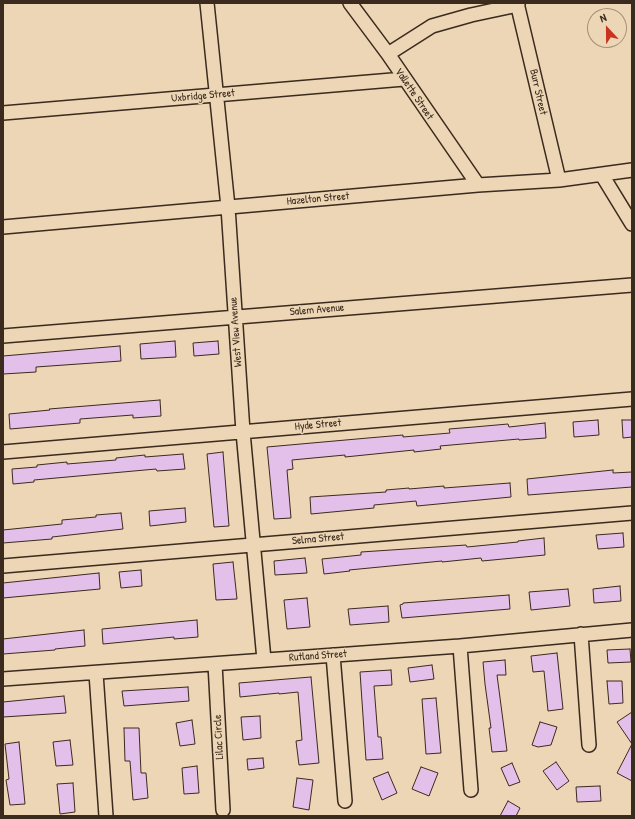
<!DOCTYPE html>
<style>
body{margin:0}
#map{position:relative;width:635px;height:819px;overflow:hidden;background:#ecd6b5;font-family:"Patrick Hand",sans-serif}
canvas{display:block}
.frame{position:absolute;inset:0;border:4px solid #3b2a1e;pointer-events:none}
.north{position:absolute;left:587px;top:8px;width:40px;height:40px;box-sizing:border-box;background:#ecd6b5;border:1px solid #a59179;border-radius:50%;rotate:338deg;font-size:11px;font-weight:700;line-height:16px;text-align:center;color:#3b2a1e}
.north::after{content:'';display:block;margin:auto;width:14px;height:18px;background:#c8321e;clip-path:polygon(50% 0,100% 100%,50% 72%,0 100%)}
</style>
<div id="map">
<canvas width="635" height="819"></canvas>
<div class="frame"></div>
<div class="north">N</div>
</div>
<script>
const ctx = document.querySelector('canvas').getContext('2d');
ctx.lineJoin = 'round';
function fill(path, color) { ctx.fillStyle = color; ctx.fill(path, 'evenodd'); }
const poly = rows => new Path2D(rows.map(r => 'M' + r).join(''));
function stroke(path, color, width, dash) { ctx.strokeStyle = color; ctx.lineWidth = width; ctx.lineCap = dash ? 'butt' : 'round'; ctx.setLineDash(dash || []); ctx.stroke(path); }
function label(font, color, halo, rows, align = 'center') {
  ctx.font = font + ' "Patrick Hand",sans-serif'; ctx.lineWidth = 3; ctx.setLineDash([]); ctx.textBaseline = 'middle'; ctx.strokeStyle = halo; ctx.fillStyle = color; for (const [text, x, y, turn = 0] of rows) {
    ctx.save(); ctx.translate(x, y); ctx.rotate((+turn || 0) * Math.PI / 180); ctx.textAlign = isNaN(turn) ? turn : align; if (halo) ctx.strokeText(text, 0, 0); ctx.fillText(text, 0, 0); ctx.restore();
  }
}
const building = poly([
 [175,341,176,357,141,359,140,344,175,341],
 [218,341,219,354,194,356,193,343,218,341],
 [120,346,121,361,36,367,36,372,3,374,3,356,120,346],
 [160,400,161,416,133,418,133,415,80,419,80,423,10,429,9,414,50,410,49,409,160,400],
 [598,420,599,435,574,437,573,422,598,420],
 [622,420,632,420,632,437,623,438,622,420],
 [545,423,546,438,519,440,519,439,440,446,441,449,414,452,414,450,345,457,345,455,292,460,293,469,287,470,291,518,274,519,267,447,368,438,403,435,403,437,450,433,449,429,474,427,508,424,509,427,545,423],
 [223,452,229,526,214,527,207,454,223,452],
 [183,454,185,469,157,471,156,469,34,480,34,482,13,484,12,469,37,467,37,465,67,462,67,464,116,460,116,458,145,455,145,457,183,454],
 [613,470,613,473,632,472,632,487,528,495,527,479,613,470],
 [510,483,511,497,417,506,416,501,374,505,374,508,311,514,310,497,386,492,386,490,409,488,409,489,444,486,444,488,510,483],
 [185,508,186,522,150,526,149,511,185,508],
 [121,513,123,529,52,537,52,539,3,543,3,530,62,524,62,520,96,517,96,515,121,513],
 [623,533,624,547,598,549,596,535,623,533],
 [544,538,545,555,482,561,481,558,442,562,442,561,349,570,350,571,324,574,322,559,361,555,361,552,466,545,467,547,518,542,518,541,544,538],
 [305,558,307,573,275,575,274,561,305,558],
 [233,562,237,599,216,600,213,564,233,562],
 [141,570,142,586,121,588,119,572,141,570],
 [99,573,100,589,3,598,3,583,99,573],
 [620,586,621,601,594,603,593,589,620,586],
 [568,589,570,606,531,610,529,592,568,589],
 [509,595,510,609,402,618,400,605,403,604,403,603,509,595],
 [307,598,310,627,287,629,284,600,307,598],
 [388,606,389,622,350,625,348,609,388,606],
 [197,620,198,637,174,639,174,637,103,644,102,629,197,620],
 [84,630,85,646,55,649,55,650,3,654,3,639,84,630],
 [630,649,631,662,608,663,607,650,630,649],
 [557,653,563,709,548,711,544,671,533,672,531,656,557,653],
 [505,660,506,675,497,675,507,751,492,752,489,728,491,728,485,684,483,662,505,660],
 [432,665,434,679,410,682,408,668,432,665],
 [391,670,392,685,374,686,378,737,381,737,383,759,366,760,360,672,391,670],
 [311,677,319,763,299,765,296,741,302,740,298,692,279,694,279,693,240,697,239,683,311,677],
 [607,681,622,681,623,703,609,704,607,681],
 [188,687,189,701,124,706,122,691,188,687],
 [64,696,66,713,3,717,3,702,64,696],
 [436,698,441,753,426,754,422,699,436,698],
 [632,712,632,781,617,773,632,744,617,722,632,712],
 [260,716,261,738,243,740,241,717,260,716],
 [192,720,195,744,180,746,176,723,192,720],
 [540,722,557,727,551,745,538,747,532,745,540,722],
 [124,728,139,728,141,773,146,773,148,798,133,800,130,761,125,761,124,728],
 [70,740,73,765,56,766,53,742,70,740],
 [19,742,25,804,10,805,6,780,9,779,5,744,19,742],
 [263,758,264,768,248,770,247,759,263,758],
 [556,762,569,781,557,790,543,771,556,762],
 [512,763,520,782,509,786,501,768,512,763],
 [197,766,199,793,184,794,182,768,197,766],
 [421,767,438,773,429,796,412,789,421,767],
 [388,772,397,793,382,800,373,778,388,772],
 [297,778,313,780,309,810,293,807,297,778],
 [73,783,75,812,60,814,57,784,73,783],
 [600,786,601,801,577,802,576,787,600,786],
 [508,801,520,808,516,816,500,816,508,801]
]);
fill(building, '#e3c0ea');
stroke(building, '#3b2a1e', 1);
const minor = poly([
 [207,3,228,207,243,432,264,660],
 [350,3,388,54,478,185],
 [517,3,559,180],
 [388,54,432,26,471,15,518,5],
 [3,113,404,79],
 [602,175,632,224],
 [3,227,478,185,559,180,632,170],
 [3,336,632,285],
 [3,452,632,399],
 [3,566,632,513],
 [581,634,589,745],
 [460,646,471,790],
 [333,655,345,801],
 [215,664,223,810],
 [96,673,106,816],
 [3,679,460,646,632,630]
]);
stroke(minor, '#3b2a1e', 16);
stroke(minor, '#ecd6b5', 13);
label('11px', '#3b2a1e', '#ecd6b5', [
 ["Burr Street",538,92,77],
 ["Vallette Street",414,94,56],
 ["Uxbridge Street",203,96,-5],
 ["Hazelton Street",318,199,-5],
 ["Salem Avenue",317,310,-5],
 ["West View Avenue",236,332,-94],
 ["Hyde Street",318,425,-5],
 ["Selma Street",318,539,-5],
 ["Rutland Street",318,656,-4],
 ["Lilac Circle",219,737,-93]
]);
</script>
